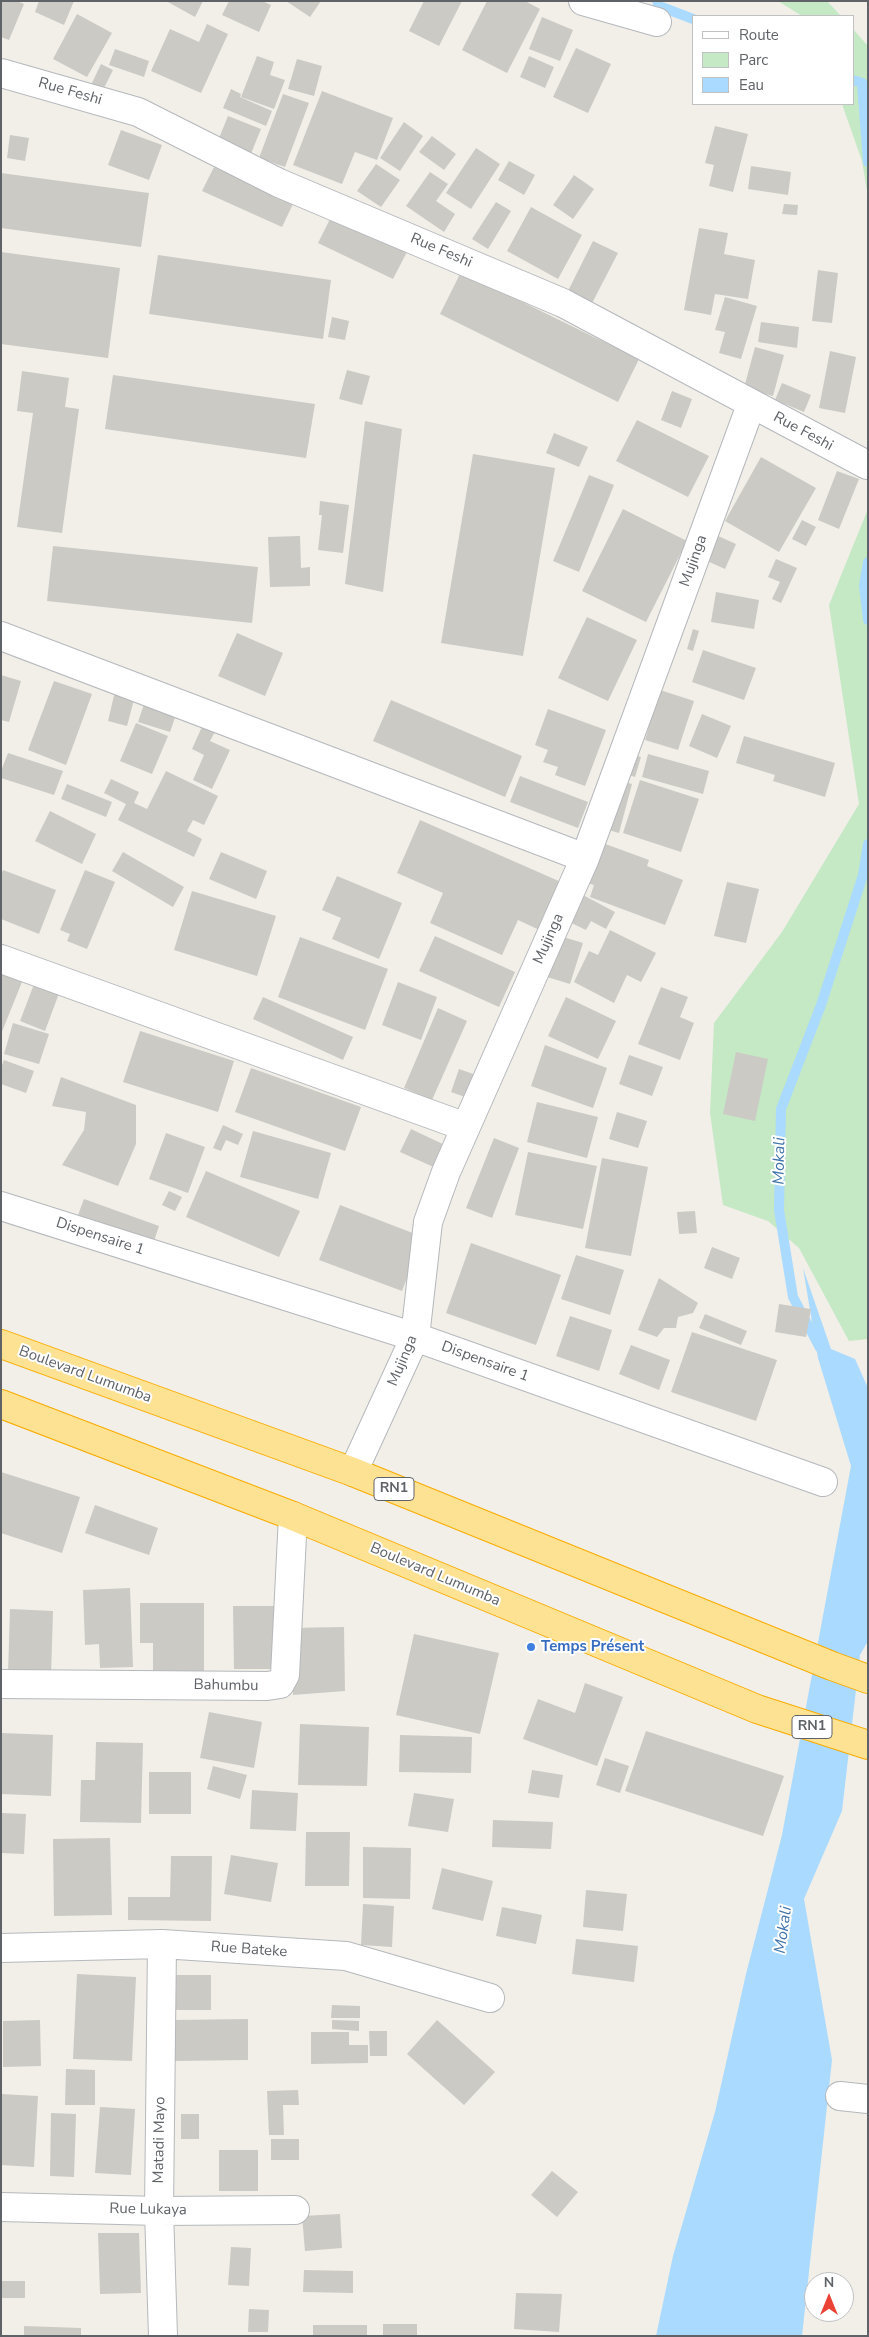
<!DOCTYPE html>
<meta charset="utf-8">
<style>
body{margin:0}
#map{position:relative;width:869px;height:2337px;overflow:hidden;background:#f1efe8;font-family:"Nunito Sans",sans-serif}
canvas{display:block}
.frame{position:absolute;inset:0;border:2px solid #5f6368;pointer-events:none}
.legend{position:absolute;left:692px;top:15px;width:162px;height:90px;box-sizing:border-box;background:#fff;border:1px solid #bfc1c3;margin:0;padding:6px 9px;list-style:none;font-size:15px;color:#5f6368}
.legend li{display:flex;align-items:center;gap:10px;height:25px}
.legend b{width:25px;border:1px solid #bfc1c3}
.north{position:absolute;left:804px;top:2272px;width:50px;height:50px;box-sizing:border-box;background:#fff;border:1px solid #bfc1c3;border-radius:50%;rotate:0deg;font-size:14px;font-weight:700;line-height:20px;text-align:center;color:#5f6368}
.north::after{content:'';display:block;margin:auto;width:18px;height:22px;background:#ea4335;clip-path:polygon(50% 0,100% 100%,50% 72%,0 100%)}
</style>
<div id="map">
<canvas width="869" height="2337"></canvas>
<div class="frame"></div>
<ul class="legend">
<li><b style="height:6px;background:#fff"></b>Route</li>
<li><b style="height:14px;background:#c5e8c5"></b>Parc</li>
<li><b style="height:14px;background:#aadaff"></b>Eau</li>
</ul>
<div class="north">N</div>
</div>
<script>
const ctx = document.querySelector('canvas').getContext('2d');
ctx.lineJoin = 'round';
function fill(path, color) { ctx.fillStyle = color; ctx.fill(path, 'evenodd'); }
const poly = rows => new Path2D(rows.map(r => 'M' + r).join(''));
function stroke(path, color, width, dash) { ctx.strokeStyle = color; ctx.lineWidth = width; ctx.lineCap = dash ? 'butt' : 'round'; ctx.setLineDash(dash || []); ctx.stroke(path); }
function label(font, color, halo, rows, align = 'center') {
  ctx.font = font + ' "Nunito Sans",sans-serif'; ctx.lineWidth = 4; ctx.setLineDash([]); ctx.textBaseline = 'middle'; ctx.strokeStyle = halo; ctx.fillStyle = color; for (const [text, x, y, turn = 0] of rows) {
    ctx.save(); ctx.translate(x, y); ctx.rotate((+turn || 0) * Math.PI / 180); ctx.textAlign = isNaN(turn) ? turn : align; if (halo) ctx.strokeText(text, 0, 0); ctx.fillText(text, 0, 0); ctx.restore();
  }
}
fill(poly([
 [778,1,827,1,841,16,802,16],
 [853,29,868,46,868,197,862,161,842,104,853,104],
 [868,509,868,1339,849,1341,799,1248,768,1221,723,1205,710,1113,714,1023,782,932,859,804,829,605]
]), '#c5e8c5');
fill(poly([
 [803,1268,831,1349,855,1359,868,1388,868,1641,860,1655,842,1811,804,1899,832,2060,802,2336,656,2336,673,2256,715,2112,746,1974,782,1835,851,1466,818,1358]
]), '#aadaff');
stroke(poly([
 [657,1,659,6,693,19],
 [853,80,862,83,868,162],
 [868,562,864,585,868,620],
 [820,1348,793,1297,779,1210,781,1109,821,1005,863,875,868,844]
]), '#aadaff', 10);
fill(poly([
 [1,1,17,1,24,4,9,40,1,37],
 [39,1,74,1,64,25,35,12],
 [166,1,203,1,195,17],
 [229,1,262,1,271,5,259,32,222,15],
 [286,1,321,1,310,17],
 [424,1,462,1,439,46,409,31],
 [487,1,525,1,540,9,507,73,462,50],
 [77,14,112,33,87,77,53,59],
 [542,17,573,30,560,61,529,49],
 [207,24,228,34,201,93,151,71,170,29,199,42],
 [576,48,611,64,588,113,553,97],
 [115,49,149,61,144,77,109,65],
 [257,56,274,62,270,75,285,80,274,109,241,97],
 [529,56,554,67,545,88,520,77],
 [297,59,322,66,314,96,288,89],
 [101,64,113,70,103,90,91,85],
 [231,89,241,94,240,97,272,111,266,126,223,108],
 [322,91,393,118,377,160,355,152,342,184,293,165],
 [283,94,309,103,285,167,259,158],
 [228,116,261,129,248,161,215,148],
 [404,122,423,136,400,171,380,158],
 [715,126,748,134,733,192,709,186,714,165,705,163],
 [121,130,162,145,149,180,108,165],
 [10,135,29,138,25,161,7,158],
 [432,136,456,154,444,170,419,152],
 [476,148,500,164,471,209,446,193],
 [509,161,535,175,524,195,498,180],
 [376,164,400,180,381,207,357,191],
 [751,166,791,172,788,195,748,189],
 [214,167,293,204,282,227,202,191],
 [430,172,448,184,436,201,455,214,444,232,406,206],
 [1,173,149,193,141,247,1,228],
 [574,175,594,189,573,219,553,205],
 [496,202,511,211,488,249,472,239],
 [784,204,798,205,797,215,782,214],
 [531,207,582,235,558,279,507,251],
 [333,213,408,250,393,279,318,243],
 [699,228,728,233,724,254,755,260,748,299,715,294,711,315,684,310],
 [593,241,618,253,589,309,565,297],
 [1,252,120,268,108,358,1,344],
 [158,255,331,280,323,339,149,314],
 [818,270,838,273,832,323,812,321],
 [461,272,639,359,618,402,440,314],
 [725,297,757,306,741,359,719,353,725,332,715,330],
 [332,317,349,321,345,340,328,337],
 [761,322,799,327,797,348,758,342],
 [755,347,784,355,773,396,744,388],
 [830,351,856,357,845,413,819,408],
 [347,370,370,376,362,405,339,399],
 [22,371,69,378,65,407,79,409,62,533,17,527,33,413,17,411],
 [113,375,315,404,306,458,105,429],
 [782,383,811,395,804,412,775,400],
 [672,391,692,399,681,428,661,420],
 [637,420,709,456,688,497,616,461],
 [365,421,402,429,383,592,345,584],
 [554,433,588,447,579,467,546,453],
 [473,454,555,468,523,656,441,643],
 [761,457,816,488,779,552,725,521],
 [837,471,859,479,839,529,818,520],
 [589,475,614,485,579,572,553,561],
 [320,501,349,505,343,553,318,550,322,515,319,515],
 [623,509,687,541,646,622,582,591],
 [802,520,816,527,806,546,792,539],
 [716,535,736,544,725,569,705,560],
 [300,536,301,568,310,567,310,586,270,587,268,537],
 [53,546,258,567,252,623,47,601],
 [776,559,797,568,781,603,772,599,780,582,768,577],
 [716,592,759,600,754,629,711,622],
 [587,617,637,640,608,701,558,678],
 [693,629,699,631,693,651,687,649],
 [237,633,283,653,265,696,218,676],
 [703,650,756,668,744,700,692,682],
 [1,675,21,681,9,722,1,720],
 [54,681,92,694,66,765,28,750],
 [116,687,136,692,127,726,108,721],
 [660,690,694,701,678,750,645,740],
 [391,700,522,756,505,797,373,741],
 [145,701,177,712,170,732,138,722],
 [548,709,606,730,585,786,555,775,558,767,543,762,548,750,535,745],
 [702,714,731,726,717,758,689,746],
 [205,720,218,726,210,741,230,750,212,789,193,780,204,755,192,749],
 [136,723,168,736,152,774,120,761],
 [744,736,835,763,825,797,773,781,775,775,736,763],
 [627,752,641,757,635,777,620,772],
 [8,753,63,771,54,795,1,778,1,771],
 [648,754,709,771,703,794,642,777],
 [166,771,218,796,204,825,193,820,187,831,202,839,194,857,118,820,126,804,104,793,111,779,139,792,134,803,147,809],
 [520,776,588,802,578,828,510,802],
 [618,780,632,784,619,833,605,829],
 [640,780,699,799,681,852,623,833],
 [67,784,112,802,106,817,61,799],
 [50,811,96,834,82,864,35,841],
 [420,820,570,886,548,934,518,920,502,955,430,923,443,893,397,873],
 [600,842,649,860,647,866,683,880,665,925,590,897,594,885,584,882],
 [123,852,184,887,173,907,112,871],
 [221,852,267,871,256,899,209,879],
 [3,870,56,890,39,934,1,919,1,875],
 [85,870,115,882,87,949,67,941,70,934,60,930],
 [337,876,402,903,379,959,332,939,341,918,322,910],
 [727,882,759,889,746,943,714,936],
 [192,891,276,916,257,976,174,950],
 [581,894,615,912,606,929,591,921,586,930,567,921],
 [610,930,656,953,641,982,627,975,614,1003,574,982,589,951,598,955],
 [435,936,515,972,499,1007,419,971],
 [560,936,583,943,570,984,547,977],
 [300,937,388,969,365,1030,278,997],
 [1,973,22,982,1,1034],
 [36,979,61,988,45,1031,20,1021],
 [398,982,437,997,421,1040,382,1025],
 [661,987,688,997,680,1017,694,1023,680,1060,638,1044],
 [263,997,353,1037,343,1060,253,1019],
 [566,997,616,1021,598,1059,548,1036],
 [438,1008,467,1021,432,1100,404,1088],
 [13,1023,49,1034,39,1064,4,1054],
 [140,1031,234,1061,218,1112,123,1082],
 [545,1045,607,1068,593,1108,531,1086],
 [736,1052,768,1059,755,1121,723,1114],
 [629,1055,663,1067,652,1096,619,1084],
 [4,1060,34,1071,26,1093,1,1084,1,1068],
 [251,1068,361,1107,345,1151,235,1112],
 [459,1069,476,1075,468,1098,451,1092],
 [61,1077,136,1105,136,1144,118,1186,62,1165,84,1130,86,1112,52,1106],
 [537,1102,598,1117,587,1158,527,1142],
 [617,1112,647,1121,638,1148,609,1139],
 [223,1125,243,1134,238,1145,226,1140,221,1151,213,1148],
 [411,1129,449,1147,438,1169,400,1152],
 [253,1131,331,1153,318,1199,240,1177],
 [166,1133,205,1147,188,1193,149,1179],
 [494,1138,519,1148,492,1218,466,1208],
 [528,1152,597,1166,583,1229,515,1215],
 [602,1158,648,1167,631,1256,585,1248],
 [206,1171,300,1211,279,1257,186,1217],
 [169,1191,182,1197,175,1211,162,1205],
 [84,1199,159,1226,154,1241,78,1215],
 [340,1205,423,1237,402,1291,319,1260],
 [695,1211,697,1233,679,1234,677,1212],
 [471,1243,561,1275,536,1345,446,1313],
 [712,1247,740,1258,732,1279,704,1268],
 [576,1255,624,1270,610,1315,561,1299],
 [659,1278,698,1303,693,1313,678,1317,676,1328,664,1328,657,1337,638,1330],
 [779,1304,811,1309,806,1337,775,1332],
 [705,1314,747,1331,741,1345,699,1328],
 [570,1316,612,1330,599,1371,556,1356],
 [692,1332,777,1360,756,1421,671,1392],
 [631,1345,670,1360,659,1390,619,1374],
 [1,1472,80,1497,62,1553,1,1533],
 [95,1505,158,1528,149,1555,85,1533],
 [130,1588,133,1667,100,1668,99,1644,85,1645,83,1590],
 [140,1603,204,1603,204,1674,153,1674,153,1643,140,1643],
 [233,1606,278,1606,278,1669,234,1669],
 [10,1609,53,1611,51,1676,8,1674],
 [344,1627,345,1691,293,1695,289,1628],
 [414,1634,499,1653,480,1734,396,1715],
 [585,1683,623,1697,597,1766,523,1739,538,1699,575,1713],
 [209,1712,262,1722,254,1768,200,1758],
 [300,1724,369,1727,367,1786,298,1785],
 [646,1731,784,1776,763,1836,625,1791],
 [1,1733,53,1735,51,1796,1,1794],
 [400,1735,472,1737,471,1773,399,1772],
 [96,1742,143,1743,141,1823,80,1822,81,1780,95,1780],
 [605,1758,629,1766,620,1793,596,1785],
 [213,1766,247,1775,240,1799,207,1789],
 [532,1770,563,1775,559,1798,528,1793],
 [149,1772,191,1772,191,1814,149,1814],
 [252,1790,298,1793,296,1831,250,1829],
 [414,1793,454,1799,448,1832,408,1826],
 [1,1813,26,1814,24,1854,1,1853],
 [493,1820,553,1822,551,1849,492,1847],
 [306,1832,350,1832,349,1886,305,1886],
 [110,1838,112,1915,54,1916,53,1839],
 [363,1847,411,1848,410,1899,363,1898],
 [231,1855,278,1863,271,1902,224,1894],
 [171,1856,212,1856,211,1921,128,1920,128,1897,170,1897],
 [442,1868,493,1881,483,1921,432,1909],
 [586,1890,627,1894,623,1931,583,1927],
 [363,1904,394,1906,392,1947,361,1945],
 [502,1907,542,1915,536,1944,496,1936],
 [576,1939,638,1946,634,1982,572,1974],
 [77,1974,136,1977,132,2061,73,2059],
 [176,1975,211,1975,211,2010,176,2010],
 [332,2005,360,2006,360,2018,331,2018],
 [248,2019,248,2060,174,2061,174,2020],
 [40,2020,41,2066,3,2067,3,2021],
 [332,2020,359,2021,359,2031,332,2029],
 [437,2020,495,2072,464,2105,407,2054],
 [369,2031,387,2031,387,2056,370,2056],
 [311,2032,349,2032,349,2045,368,2045,368,2063,311,2064],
 [66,2069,95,2070,95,2105,65,2105],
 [298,2090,299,2105,283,2105,284,2135,269,2135,267,2091],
 [1,2094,38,2096,34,2167,1,2165],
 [100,2107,135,2109,131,2175,95,2173],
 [51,2113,76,2114,74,2177,50,2176],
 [181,2114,199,2114,199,2139,181,2139],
 [271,2139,299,2139,299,2160,271,2160],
 [219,2150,258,2150,258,2191,219,2191],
 [552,2171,578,2192,557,2217,531,2195],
 [340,2214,342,2248,305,2251,302,2216],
 [98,2233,139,2233,141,2293,100,2294],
 [231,2247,251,2248,249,2286,228,2285],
 [304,2270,353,2271,353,2293,303,2292],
 [1,2281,25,2281,25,2298,1,2298],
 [516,2293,562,2294,559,2332,514,2329],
 [249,2309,269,2310,268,2332,248,2332],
 [383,2324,417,2324,417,2336,383,2336],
 [313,2325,367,2325,367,2336,313,2336],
 [24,2326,81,2328,81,2336,24,2336]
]), '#cccac5');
const minor = poly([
 [583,1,657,22],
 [1,73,138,112,279,183,563,303,867,465],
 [1,636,585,858],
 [1,959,466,1127],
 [1,1206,415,1337,823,1482],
 [353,1472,415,1337,428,1222,446,1172,585,858,751,405],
 [1,1684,267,1686,280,1684,285,1675,293,1516],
 [162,1944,159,2211,163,2336],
 [1,1948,162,1944,346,1956,490,1998],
 [840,2096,868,2099],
 [1,2207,159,2211,295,2210]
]);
const highway = poly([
 [1,1344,353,1472,832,1666,868,1679],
 [1,1404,293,1516,757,1709,868,1745]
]);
stroke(minor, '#b5b8bc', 30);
stroke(highway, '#f9ab00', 30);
stroke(minor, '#fff', 28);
stroke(highway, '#fde293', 28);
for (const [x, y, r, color] of [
 [531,1647,5,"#3f7fe0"]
]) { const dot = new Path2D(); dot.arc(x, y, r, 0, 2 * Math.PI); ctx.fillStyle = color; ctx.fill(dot); stroke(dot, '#fff', 2); }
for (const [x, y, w] of [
 [394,1489,40],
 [812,1727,40]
]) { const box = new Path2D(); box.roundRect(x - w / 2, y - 11.5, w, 23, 4); ctx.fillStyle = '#fff'; ctx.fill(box); stroke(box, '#5f6368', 1); }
label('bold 14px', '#5f6368', null, [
 ["RN1",394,1489],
 ["RN1",812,1727]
]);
label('15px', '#5f6368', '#fff', [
 ["Rue Feshi",70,92,16],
 ["Rue Feshi",441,251,23],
 ["Rue Feshi",803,432,28],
 ["Mujinga",694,561,-70],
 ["Mujinga",549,939,-66],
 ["Dispensaire 1",100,1237,18],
 ["Mujinga",403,1361,-67],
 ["Dispensaire 1",485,1362,20],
 ["Boulevard Lumumba",85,1375,20],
 ["Boulevard Lumumba",435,1575,23],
 ["Bahumbu",226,1686,1],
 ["Rue Bateke",249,1950,4],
 ["Matadi Mayo",160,2140,-89],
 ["Rue Lukaya",148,2210,1]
]);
label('bold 15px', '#366cbe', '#fff', [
 ["Temps Présent",541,1647]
], 'left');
label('italic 16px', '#4174aa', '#fff', [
 ["Mokali",780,1161,-89],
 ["Mokali",784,1930,-82]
]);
</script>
